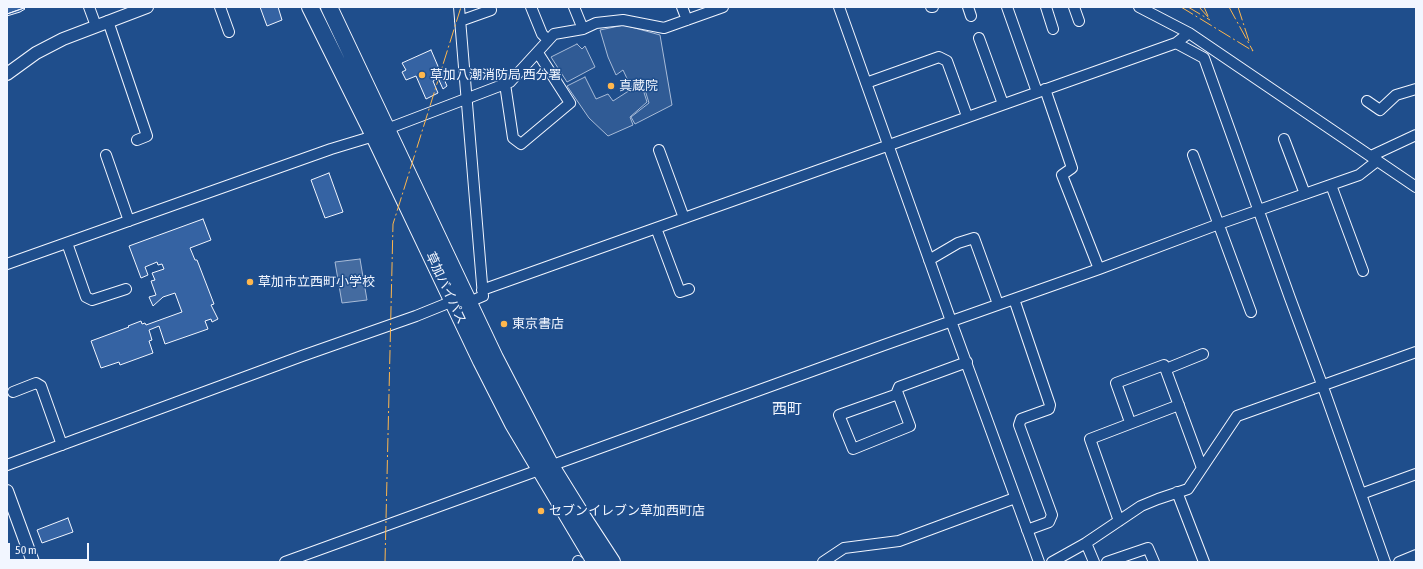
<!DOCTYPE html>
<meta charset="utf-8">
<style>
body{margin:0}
#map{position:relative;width:1423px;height:569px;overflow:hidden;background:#1f4e8c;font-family:"Asap Condensed",sans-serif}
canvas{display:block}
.frame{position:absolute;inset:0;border:8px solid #f2f6ff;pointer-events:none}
.scale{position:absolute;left:8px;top:543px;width:81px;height:18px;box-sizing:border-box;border:2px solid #f2f6ff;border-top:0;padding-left:5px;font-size:12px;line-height:14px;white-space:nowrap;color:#f2f6ff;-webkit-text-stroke:3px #1f4e8c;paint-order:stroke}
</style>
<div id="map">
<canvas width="1423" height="569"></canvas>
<div class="frame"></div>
<div class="scale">50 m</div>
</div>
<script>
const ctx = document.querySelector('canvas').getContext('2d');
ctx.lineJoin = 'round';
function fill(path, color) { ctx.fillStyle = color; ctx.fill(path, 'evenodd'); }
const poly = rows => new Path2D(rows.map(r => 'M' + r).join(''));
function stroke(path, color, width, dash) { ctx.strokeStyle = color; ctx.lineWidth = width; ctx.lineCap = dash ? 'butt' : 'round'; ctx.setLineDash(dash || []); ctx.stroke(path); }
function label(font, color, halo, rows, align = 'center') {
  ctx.font = font + ' "Asap Condensed","Noto Sans JP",sans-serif'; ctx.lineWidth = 3; ctx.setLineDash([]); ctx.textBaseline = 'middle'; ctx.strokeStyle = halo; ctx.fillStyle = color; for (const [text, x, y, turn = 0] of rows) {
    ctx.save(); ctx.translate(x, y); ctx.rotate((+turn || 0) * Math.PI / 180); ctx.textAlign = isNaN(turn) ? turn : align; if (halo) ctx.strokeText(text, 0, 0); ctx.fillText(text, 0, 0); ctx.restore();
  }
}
const green = poly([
 [624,25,660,35,672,105,635,124,631,117,649,103,642,80,631,87,623,70,616,75,608,57,600,30,624,25],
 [577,44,582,49,585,46,595,67,567,82,551,57,577,44],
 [585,77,596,99,608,94,613,101,641,83,647,102,630,117,633,125,608,136,589,118,567,86,585,77]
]);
fill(green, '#305b95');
stroke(green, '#a8bbd7', 1);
const water = poly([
 [360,259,367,300,342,303,335,262,360,259]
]);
fill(water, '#446ba0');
stroke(water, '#a8bbd7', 1);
const building = poly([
 [7,7,24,7,24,8,7,14,7,7],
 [260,7,278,7,282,20,267,26,260,7],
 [24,8,25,9,20,12,7,16,7,14,24,8],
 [431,50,440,71,446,69,449,77,444,79,447,86,443,89,438,78,433,81,438,93,426,99,416,76,406,80,402,72,406,70,402,63,431,50],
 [329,173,343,212,325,218,311,180,329,173],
 [203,219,211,240,190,248,195,260,197,260,214,304,211,305,218,319,212,322,211,319,205,321,208,329,165,344,159,326,149,330,152,340,149,341,153,353,120,365,119,362,101,368,91,341,129,327,128,326,141,321,142,324,145,323,146,325,182,312,175,293,163,297,153,306,149,297,156,295,151,281,155,280,152,273,164,269,162,264,158,265,157,262,145,267,148,275,141,278,129,246,203,219],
 [68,518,73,532,42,543,37,530,68,518]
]);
fill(building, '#3563a3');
stroke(building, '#f2f6ff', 1);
const minor = poly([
 [89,7,96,26],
 [220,7,229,32],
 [459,7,483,296,469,302],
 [531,7,542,34,548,40],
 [574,7,583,29],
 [682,7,687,20],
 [839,7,951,321,1039,562],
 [931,7,933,7],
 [968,7,971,16],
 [1007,7,1037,92],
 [1046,7,1053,29],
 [1074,7,1079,21],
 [1139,7,1189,33,1416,187],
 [108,21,147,136,137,140],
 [460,21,491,10],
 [979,38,1003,104],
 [1176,43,1204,58,1290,298,1323,387,1385,562],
 [866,83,939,57,947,61,967,116],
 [505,84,513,138,521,144,570,103,538,53],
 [1045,89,1072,168,1062,175,1099,269],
 [1367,101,1380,110,1396,95,1416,89],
 [387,129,510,82,554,34,583,29,596,23,623,20,664,28,723,7],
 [1284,139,1305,194],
 [659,150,684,218],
 [106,155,129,221],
 [1193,155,1251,312],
 [1371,156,1416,135],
 [1331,185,1363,271],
 [656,228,680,292,689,289],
 [67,243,86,297,92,300,126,289],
 [929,260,958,243,974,238,998,304],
 [7,264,331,149,374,136],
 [482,290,1176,43,1189,33],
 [1014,299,1050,405,1049,409,1021,419,1019,425,1052,515,1049,522,1027,530],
 [1166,369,1203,354],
 [13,392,36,383,41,386,62,445],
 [898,394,839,415,853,449,910,426,898,394,897,392,899,387,967,362],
 [1130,422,1116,383,1164,365,1202,468],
 [7,465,302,356,416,316,453,301],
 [1177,492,1204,562],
 [1361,494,1416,474],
 [1119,521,1090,439,1179,405],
 [1086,543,1094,562],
 [578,561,579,562],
 [285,562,884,345,1099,269,1219,224,1359,175,1377,161],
 [823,562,844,548,899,541,1015,498],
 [1052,562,1086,543,1141,506,1158,499,1188,489,1237,416,1416,352],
 [1107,562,1148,548,1154,562],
 [1399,562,1416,555]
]);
const tertiary = poly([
 [7,74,36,53,63,39,147,7],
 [7,491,33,562]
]);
const trunk = poly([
 [310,7,374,136,481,361,513,424,595,562],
 [329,7,495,358,551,466,582,516,612,562]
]);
stroke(minor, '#f2f6ff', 12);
stroke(tertiary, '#f2f6ff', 14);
stroke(trunk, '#f2f6ff', 18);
stroke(minor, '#1f4e8c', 10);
stroke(tertiary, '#1f4e8c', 12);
stroke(trunk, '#1f4e8c', 16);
stroke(poly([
 [1181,7,1253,51],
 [1188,7,1210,20],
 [1199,7,1209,18],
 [1204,7,1208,16],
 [1229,7,1253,51],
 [1238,7,1249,41],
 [385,562,393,224,461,7]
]), '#ffb74d', 1, [14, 3, 2, 3]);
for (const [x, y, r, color] of [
 [422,75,4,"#ffb74d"],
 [611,86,4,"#ffb74d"],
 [250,282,4,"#ffb74d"],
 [504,324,4,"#ffb74d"],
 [541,511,4,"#ffb74d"]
]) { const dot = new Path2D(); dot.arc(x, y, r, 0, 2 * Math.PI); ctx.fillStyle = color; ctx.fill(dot); stroke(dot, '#1f4e8c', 1.5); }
label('13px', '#f2f6ff', '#1f4e8c', [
 ["草加八潮消防局 西分署",430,75],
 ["真蔵院",619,86],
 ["草加市立西町小学校",258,282],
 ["東京書店",512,324],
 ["セブンイレブン草加西町店",549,511]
], 'left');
label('13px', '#f2f6ff', '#1f4e8c', [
 ["草加バイパス",446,288,65]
]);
label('15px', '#f2f6ff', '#1f4e8c', [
 ["西町",787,409]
]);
</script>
